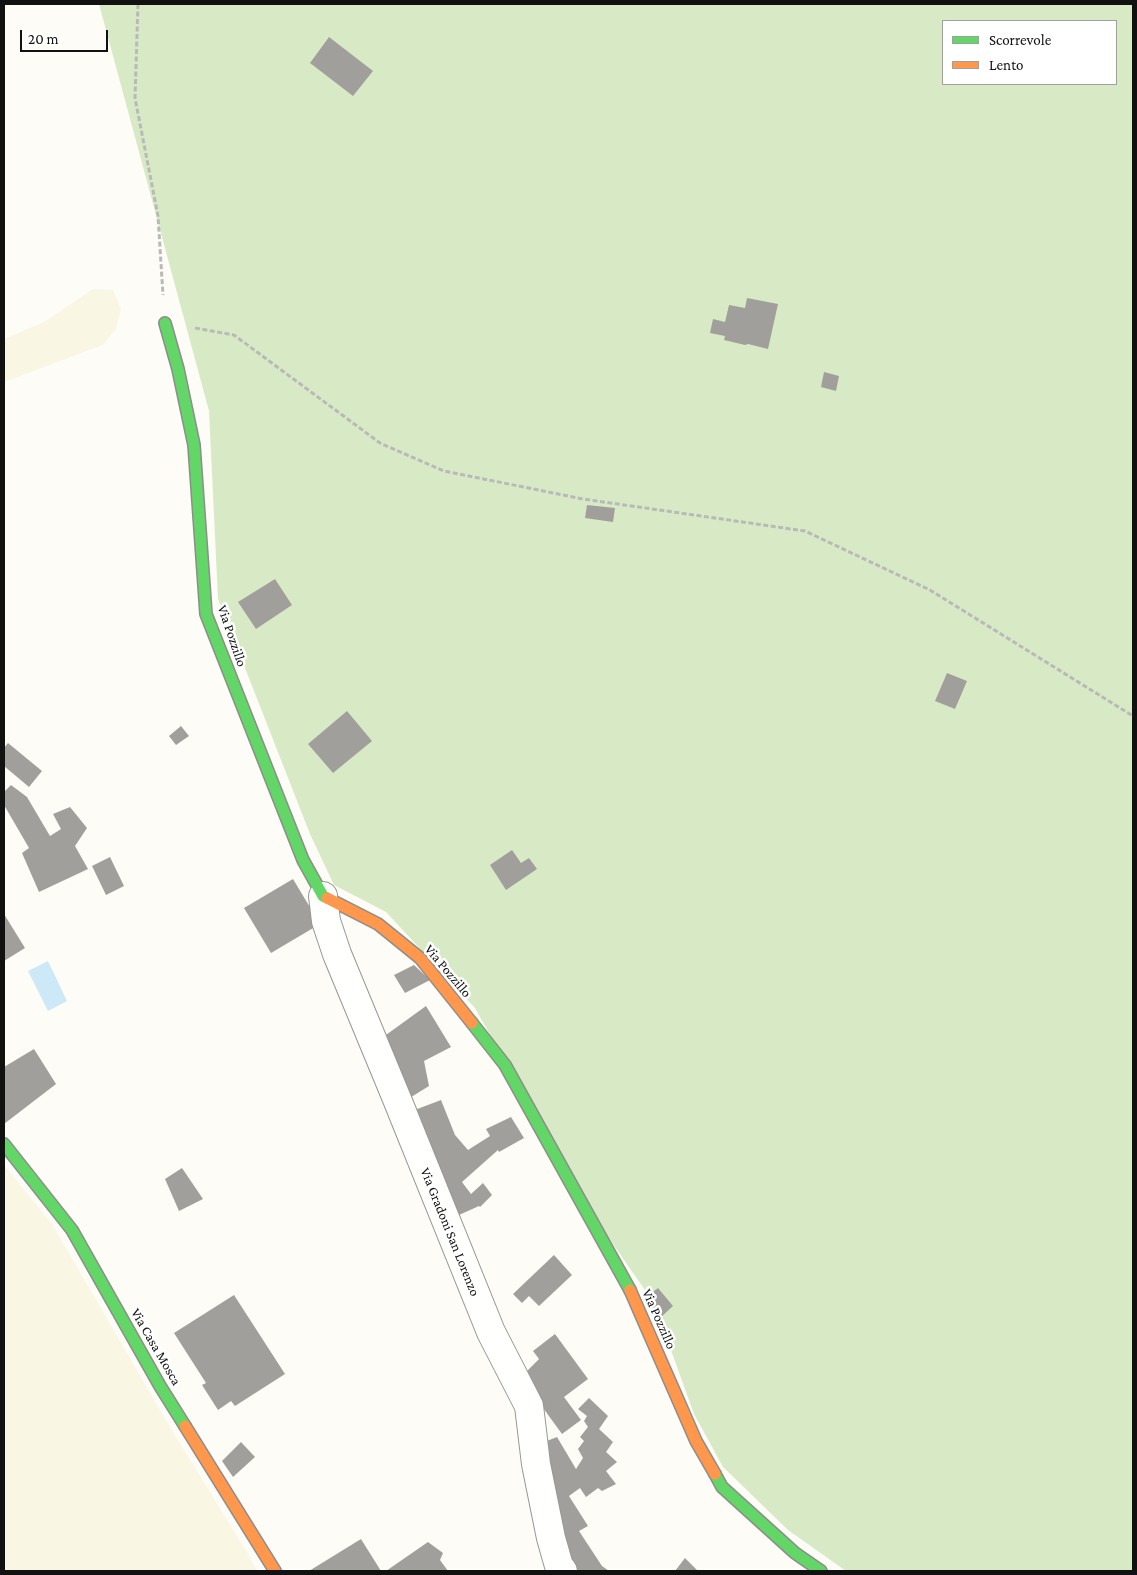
<!DOCTYPE html>
<style>
body{margin:0}
#map{position:relative;width:1137px;height:1575px;overflow:hidden;background:#fdfcf7;font-family:"Crimson Pro",serif}
canvas{display:block}
.frame{position:absolute;inset:0;border:5px solid #111;pointer-events:none}
.legend{position:absolute;left:942px;top:20px;width:175px;height:65px;box-sizing:border-box;background:#fff;border:1px solid #a0a0a0;margin:0;padding:6px 9px;list-style:none;font-size:15px;color:#111}
.legend li{display:flex;align-items:center;gap:10px;height:25px}
.legend b{width:25px;border:1px solid #a0a0a0}
.scale{position:absolute;left:20px;top:30px;width:88px;height:22px;box-sizing:border-box;border:2px solid #111;border-top:0;padding-left:6px;font-size:15px;line-height:18px;white-space:nowrap;color:#111;-webkit-text-stroke:4px #fff;paint-order:stroke}
</style>
<div id="map">
<canvas width="1137" height="1575"></canvas>
<div class="frame"></div>
<ul class="legend">
<li><b style="height:6px;background:#63d668"></b>Scorrevole</li>
<li><b style="height:6px;background:#ff974d"></b>Lento</li>
</ul>
<div class="scale">20 m</div>
</div>
<script>
const ctx = document.querySelector('canvas').getContext('2d');
ctx.lineJoin = 'round';
function fill(path, color) { ctx.fillStyle = color; ctx.fill(path, 'evenodd'); }
const poly = rows => new Path2D(rows.map(r => 'M' + r).join(''));
function stroke(path, color, width, dash) { ctx.strokeStyle = color; ctx.lineWidth = width; ctx.lineCap = dash ? 'butt' : 'round'; ctx.setLineDash(dash || []); ctx.stroke(path); }
function label(font, color, halo, rows, align = 'center') {
  ctx.font = font + ' "Crimson Pro",serif'; ctx.lineWidth = 5; ctx.setLineDash([]); ctx.textBaseline = 'middle'; ctx.strokeStyle = halo; ctx.fillStyle = color; for (const [text, x, y, turn = 0] of rows) {
    ctx.save(); ctx.translate(x, y); ctx.rotate((+turn || 0) * Math.PI / 180); ctx.textAlign = isNaN(turn) ? turn : align; if (halo) ctx.strokeText(text, 0, 0); ctx.fillText(text, 0, 0); ctx.restore();
  }
}
fill(poly([
 [93,289,113,290,121,309,116,329,103,345,4,382,4,339,44,322],
 [4,1165,52,1224,167,1422,248,1554,257,1571,4,1571]
]), '#f9f7e4');
fill(poly([
 [99,4,1133,4,1133,1571,846,1571,788,1530,723,1467,694,1414,654,1303,583,1201,475,1008,386,912,334,885,310,834,218,599,209,411],
 [943,21,1116,21,1116,84,943,84]
]), '#d8eac5');
fill(poly([
 [48,961,67,1001,48,1011,28,971]
]), '#cde8f7');
fill(poly([
 [329,37,373,71,353,96,310,63],
 [747,298,778,304,768,349,748,344,745,345,724,340,725,336,710,333,713,319,725,322,729,305,745,308],
 [824,372,839,376,836,391,821,387],
 [587,505,615,508,613,522,585,518],
 [275,579,292,605,256,629,238,602],
 [947,673,967,681,955,709,935,701],
 [347,711,372,741,333,773,308,744],
 [181,726,189,736,176,745,169,736],
 [8,743,42,771,29,787,4,766,4,748],
 [11,785,27,797,50,836,61,829,53,814,70,807,87,828,75,846,88,869,39,892,22,853,29,848,4,805,4,792],
 [512,850,521,863,529,858,537,869,506,890,490,865],
 [110,857,124,886,106,895,92,866],
 [293,879,320,924,271,953,244,908],
 [4,914,25,948,4,961],
 [414,965,430,980,405,993,394,975],
 [426,1006,451,1047,424,1061,429,1086,408,1099,379,1040],
 [34,1049,56,1084,4,1124,4,1067],
 [441,1100,455,1135,468,1150,490,1136,486,1129,511,1117,524,1138,499,1152,498,1150,462,1182,471,1194,483,1183,492,1195,480,1207,479,1206,459,1215,442,1188,412,1111],
 [182,1168,203,1199,179,1211,165,1179],
 [554,1255,572,1275,539,1306,529,1296,522,1303,513,1294],
 [658,1288,673,1306,659,1319,643,1300],
 [234,1295,285,1374,235,1406,231,1401,218,1410,202,1385,206,1383,174,1333],
 [555,1334,588,1379,564,1397,581,1420,562,1434,530,1390,524,1374,539,1359,533,1351],
 [589,1398,608,1416,599,1429,613,1442,606,1452,617,1462,606,1471,616,1484,602,1491,598,1488,586,1497,580,1488,569,1496,588,1526,579,1531,602,1566,609,1571,574,1571,539,1444,557,1437,576,1469,583,1458,578,1449,584,1441,580,1437,588,1427,584,1421,587,1416,578,1409],
 [241,1442,255,1457,233,1477,222,1461],
 [361,1539,381,1571,309,1571],
 [428,1542,443,1553,440,1560,448,1571,386,1571],
 [685,1558,698,1571,675,1571]
]), '#a19f9c');
const street = poly([
 [323,896,326,921,337,954,397,1099,491,1332,529,1406,536,1464,551,1538,559,1566,563,1571]
]);
const fast = poly([
 [165,323,178,369,194,445,206,614,303,860,323,896,327,898],
 [472,1023,505,1065,630,1290],
 [4,1144,72,1230,160,1386,185,1426],
 [715,1474,722,1487,795,1553,821,1571]
]);
const slow = poly([
 [327,898,378,924,420,958,472,1023],
 [630,1290,696,1441,715,1474],
 [185,1426,275,1571]
]);
stroke(street, '#979795', 30);
stroke(fast, '#8e8d8b', 14);
stroke(slow, '#8e8d8b', 14);
stroke(poly([
 [138,4,135,98,158,216,163,295],
 [195,328,234,335,380,443,444,471,583,499,805,531,930,590,1133,716]
]), '#b9b9b8', 3, [5, 2.5]);
stroke(street, '#fffffe', 28);
stroke(fast, '#63d668', 11);
stroke(slow, '#ff974d', 11);
label('14px', '#111', '#fff', [
 ["Via Pozzillo",232,636,71],
 ["Via Pozzillo",448,971,50],
 ["Via Gradoni San Lorenzo",450,1232,68],
 ["Via Pozzillo",659,1319,66],
 ["Via Casa Mosca",156,1347,60]
]);
</script>
